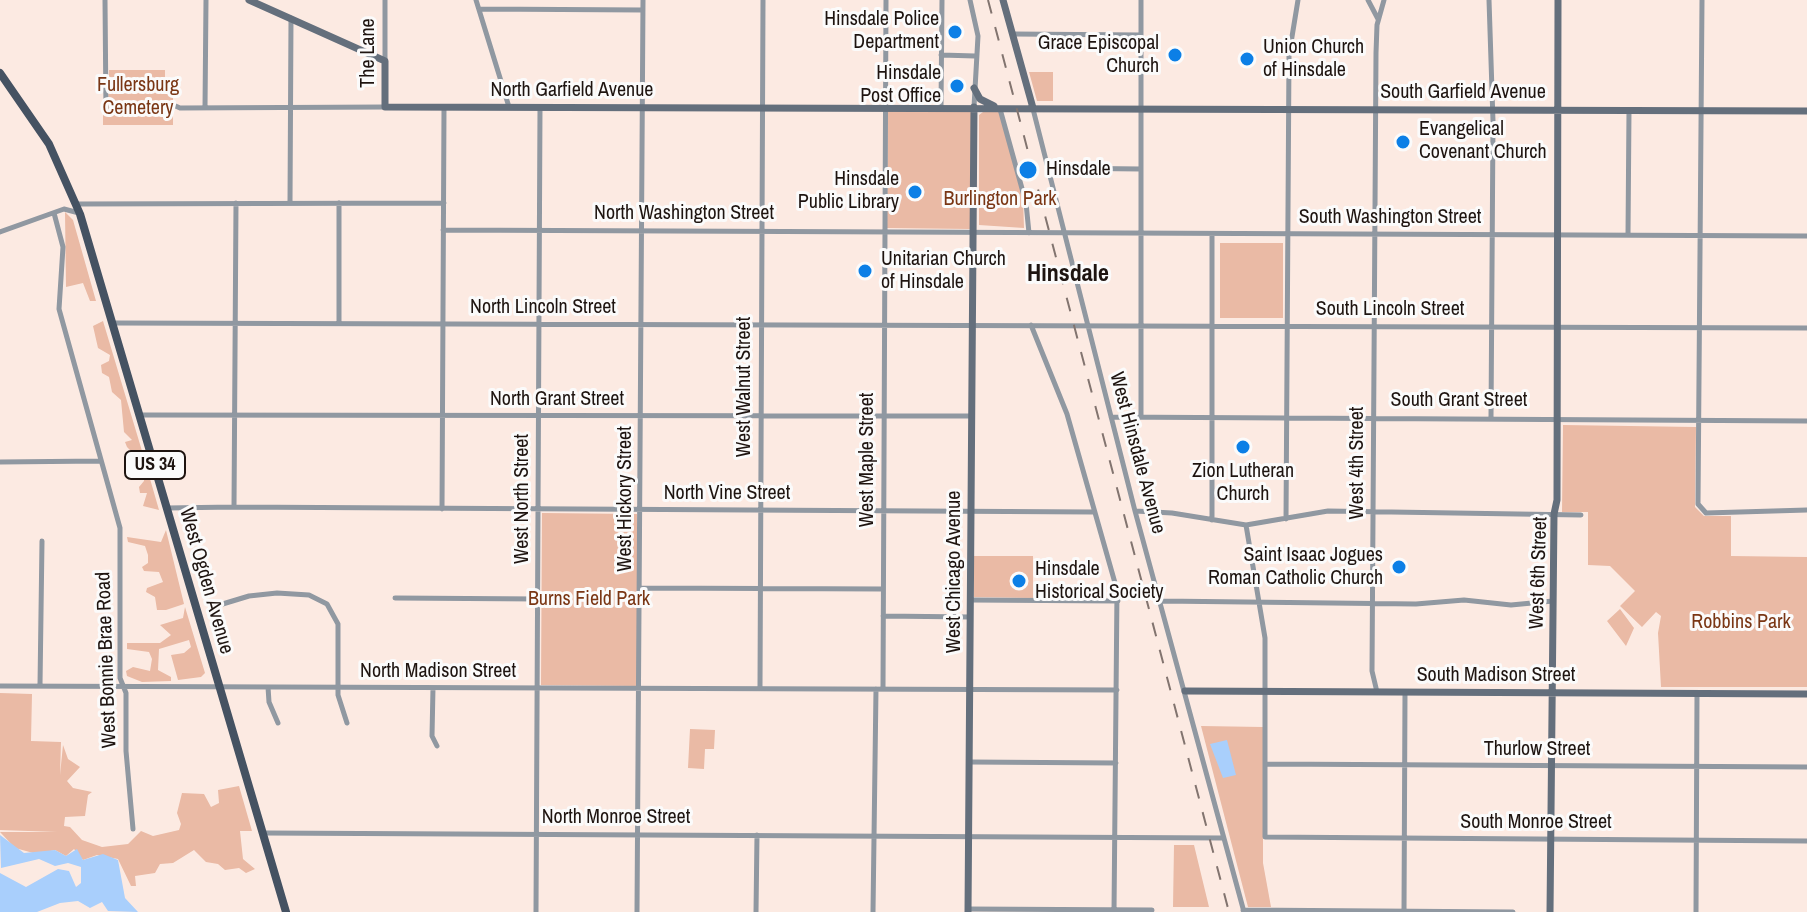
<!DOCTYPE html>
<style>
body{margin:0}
canvas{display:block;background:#fceae2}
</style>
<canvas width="1807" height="912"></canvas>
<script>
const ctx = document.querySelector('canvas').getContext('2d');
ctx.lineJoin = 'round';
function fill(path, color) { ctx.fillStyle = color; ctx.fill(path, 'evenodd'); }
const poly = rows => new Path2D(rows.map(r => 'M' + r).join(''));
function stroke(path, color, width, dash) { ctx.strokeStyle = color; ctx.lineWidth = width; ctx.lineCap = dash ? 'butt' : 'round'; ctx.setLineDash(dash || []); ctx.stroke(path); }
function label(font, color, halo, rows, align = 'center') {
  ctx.font = font + ' "Archivo Narrow",sans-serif'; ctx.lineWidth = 6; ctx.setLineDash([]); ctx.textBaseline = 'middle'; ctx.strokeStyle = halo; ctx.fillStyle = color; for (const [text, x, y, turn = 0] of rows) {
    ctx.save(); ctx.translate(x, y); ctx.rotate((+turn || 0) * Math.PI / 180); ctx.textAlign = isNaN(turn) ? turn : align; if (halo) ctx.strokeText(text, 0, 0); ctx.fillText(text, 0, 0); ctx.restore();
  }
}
fill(poly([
 [109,70,165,70,165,88,173,88,173,125,103,125,103,107,108,106],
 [1029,72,1053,72,1053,101,1037,101],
 [888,111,972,112,970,229,887,228],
 [983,112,999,112,1023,198,1024,228,979,225,979,115],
 [65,212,73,220,96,301,90,301,83,283,66,287],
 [1220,243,1283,243,1283,318,1220,318],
 [103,321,142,451,159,510,143,506,147,493,140,493,139,487,144,481,144,471,132,459,132,452,127,447,125,442,132,440,124,432,121,400,112,392,109,377,102,373,101,365,109,361,110,355,98,348,93,326],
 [1563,425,1696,427,1695,507,1704,516,1731,516,1731,556,1807,557,1807,687,1661,687,1658,633,1661,616,1656,612,1642,627,1620,606,1635,591,1610,566,1588,565,1588,512,1562,512],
 [542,513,637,514,637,686,541,685],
 [166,530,184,604,166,610,157,610,155,597,146,592,147,588,163,582,159,572,144,571,142,567,148,563,148,555,145,546,128,542,127,537,161,542],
 [974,556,1033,556,1033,598,974,597],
 [185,607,205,673,201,677,178,680,171,655,184,653,191,647,189,640,159,649,158,670,171,677,171,681,142,682,127,676,126,671,133,667,150,671,152,659,149,652,127,649,127,643,160,643,171,635,160,625,183,618],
 [1620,609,1634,628,1626,646,1607,621],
 [0,693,32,694,31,741,61,742,60,775,63,745,68,759,80,767,67,781,73,788,92,792,88,795,85,816,65,817,64,826,70,827,82,840,102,847,128,844,141,831,153,836,179,830,181,824,177,813,182,793,204,794,211,807,219,803,218,790,239,786,252,831,240,831,243,859,255,869,246,873,239,868,225,870,218,864,206,862,194,850,173,863,160,864,155,873,135,876,136,886,131,886,118,859,97,855,83,860,74,849,66,856,55,850,37,854,15,848,0,832,57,832,0,830],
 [1201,726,1263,727,1263,863,1271,907,1248,907],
 [690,729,715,730,714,749,705,749,704,769,688,768],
 [1174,845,1194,845,1209,907,1173,907]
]), '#eabaa5');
fill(poly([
 [1227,740,1236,775,1223,778,1210,744],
 [0,835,24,853,55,850,66,856,77,849,83,860,103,854,118,860,125,898,138,912,108,911,102,902,90,908,78,901,60,903,37,912,0,912,0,873,26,887,58,869,69,871,76,887,81,883,81,867,68,863,55,866,39,859,1,868]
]), '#a9cffc');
stroke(poly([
 [105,0,106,112],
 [385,0,385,60],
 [476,0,509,107],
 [970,0,978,36,974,107],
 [1141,0,1141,416],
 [1368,0,1378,19],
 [1489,0,1493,121,1491,417],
 [1702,0,1698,504,1706,513,1807,510],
 [479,9,643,10],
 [1013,34,1141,35],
 [941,55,975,56],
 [171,104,180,108,385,107],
 [941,107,942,0],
 [205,108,206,0],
 [1000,109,1026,203,1029,233],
 [1033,109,1135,511,1244,912],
 [1050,168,1141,169],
 [236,203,234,507,1093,512],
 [290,203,291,18],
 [77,204,444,203],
 [54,213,63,247,59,309,120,528,120,678,126,693,126,751,133,829],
 [443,230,1807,236],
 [0,232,64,209,79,213],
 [1628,235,1629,110],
 [339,322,339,203],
 [113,323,1807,328],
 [1031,325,1067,414,1117,590,1114,912],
 [141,415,971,416],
 [1111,417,1807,421],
 [0,462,101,461],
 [167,508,234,507],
 [442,509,444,108],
 [1135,511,1172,513,1246,525,1328,511,1581,515],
 [1286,519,1289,55,1298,0],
 [1212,520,1212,234],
 [1246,525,1265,638,1265,837,1807,841],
 [641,588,883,589],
 [395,598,539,599],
 [971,600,1118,601],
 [1161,601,1416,604,1464,600,1511,605,1553,601],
 [216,606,249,596,277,593,309,595,327,604,338,624,338,695,347,723],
 [883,616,970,617],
 [40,685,42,541],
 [0,686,1117,690],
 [268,687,269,702,278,723],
 [760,687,763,0],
 [433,688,432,736,437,746],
 [883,689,886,0],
 [1377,692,1372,671,1376,53,1377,25,1384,0],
 [970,762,1116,763],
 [1266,764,1807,767],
 [264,833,1223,838],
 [968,909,1152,910],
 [1243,910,1513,912],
 [536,912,540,108],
 [637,912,643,0],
 [756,912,757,835],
 [873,912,876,689],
 [1404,912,1405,692],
 [1696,912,1697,693]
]), '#9098a1', 5);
stroke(poly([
 [249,0,385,61,385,107,1807,111],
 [1003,0,1033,108],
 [974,88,980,99,994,106],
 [1185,691,1807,694],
 [968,912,974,107],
 [1550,912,1554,514,1557,500,1558,0]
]), '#646f7c', 7);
stroke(poly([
 [0,73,49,144,80,214,286,912]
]), '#455262', 8);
stroke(poly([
 [988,0,1229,912]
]), '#82746f', 2, [14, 14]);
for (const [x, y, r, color] of [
 [955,32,8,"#0c7fe6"],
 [1175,55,8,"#0c7fe6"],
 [1247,59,8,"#0c7fe6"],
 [957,86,8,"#0c7fe6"],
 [1403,142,8,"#0c7fe6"],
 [1028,170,10,"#0c7fe6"],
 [915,192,8,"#0c7fe6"],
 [865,271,8,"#0c7fe6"],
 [1243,447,8,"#0c7fe6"],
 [1399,567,8,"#0c7fe6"],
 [1019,581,8,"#0c7fe6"]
]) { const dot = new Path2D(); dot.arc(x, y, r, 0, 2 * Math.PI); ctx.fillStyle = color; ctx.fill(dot); stroke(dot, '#fbfbfb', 3); }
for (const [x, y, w] of [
 [155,465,60]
]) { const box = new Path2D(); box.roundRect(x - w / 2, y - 14, w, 28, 6); ctx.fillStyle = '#fbfbfb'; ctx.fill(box); stroke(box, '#1e1410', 2); }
label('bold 18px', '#1e1410', null, [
 ["US 34",155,465]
]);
label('20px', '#1e1410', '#fbfbfb', [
 ["Hinsdale Police",939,20],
 ["Department",939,43],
 ["Grace Episcopal",1159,44],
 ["Church",1159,67],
 ["Union Church",1263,48,"left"],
 ["of Hinsdale",1263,71,"left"],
 ["Hinsdale",941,74],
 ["Post Office",941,97],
 ["Evangelical",1419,130,"left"],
 ["Covenant Church",1419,153,"left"],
 ["Hinsdale",1046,170,"left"],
 ["Hinsdale",899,180],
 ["Public Library",899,203],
 ["Unitarian Church",881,260,"left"],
 ["of Hinsdale",881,283,"left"],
 ["Zion Lutheran",1243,472,"center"],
 ["Church",1243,495,"center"],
 ["Saint Isaac Jogues",1383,556],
 ["Roman Catholic Church",1383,579],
 ["Hinsdale",1035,570,"left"],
 ["Historical Society",1035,593,"left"]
], 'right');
label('20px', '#1e1410', '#fbfbfb', [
 ["The Lane",369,53,-90],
 ["North Garfield Avenue",572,91],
 ["South Garfield Avenue",1463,93],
 ["North Washington Street",684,214],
 ["South Washington Street",1390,218],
 ["North Lincoln Street",543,308],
 ["South Lincoln Street",1390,310],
 ["West Walnut Street",745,387,-90],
 ["North Grant Street",557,400],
 ["South Grant Street",1459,401],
 ["West Hinsdale Avenue",1137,453,75],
 ["West Maple Street",868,460,-90],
 ["West 4th Street",1358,463,-90],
 ["North Vine Street",727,494],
 ["West North Street",523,499,-90],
 ["West Hickory Street",626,499,-90],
 ["West Chicago Avenue",955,572,-90],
 ["West 6th Street",1539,573,-88],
 ["West Ogden Avenue",206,581,74],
 ["West Bonnie Brae Road",107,660,-92],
 ["North Madison Street",438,672],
 ["South Madison Street",1496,676],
 ["Thurlow Street",1537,750],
 ["North Monroe Street",616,818],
 ["South Monroe Street",1536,823]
]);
label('20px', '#7a3614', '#fbfbfb', [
 ["Fullersburg",138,86],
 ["Cemetery",138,109],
 ["Burlington Park",1000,200],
 ["Burns Field Park",589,600],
 ["Robbins Park",1741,623]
]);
label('bold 24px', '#1e1410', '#fbfbfb', [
 ["Hinsdale",1068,275]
]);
</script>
